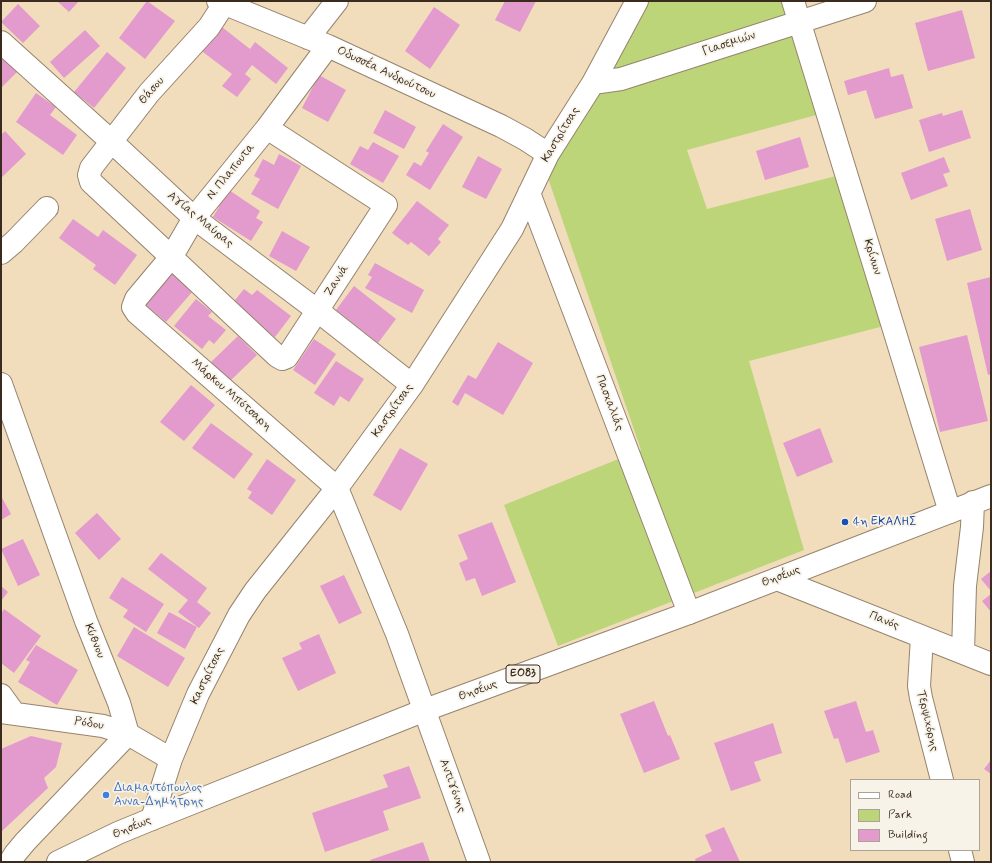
<!DOCTYPE html>
<meta charset="utf-8">
<style>
body{margin:0}
#map{position:relative;width:992px;height:863px;overflow:hidden;background:#f1dcbc;font-family:Mynerve,sans-serif}
canvas{display:block}
.frame{position:absolute;inset:0;border:2px solid #3b2a1e;pointer-events:none}
.legend{position:absolute;left:850px;top:779px;width:130px;height:72px;box-sizing:border-box;background:#f7f3e8;border:1px solid #aca397;margin:0;padding:5px 7px;list-style:none;font-size:12px;color:#3b2a1e}
.legend li{display:flex;align-items:center;gap:8px;height:20px}
.legend b{width:20px;border:1px solid #aca397}
</style>
<div id="map">
<canvas width="992" height="863"></canvas>
<div class="frame"></div>
<ul class="legend">
<li><b style="height:5px;background:#fff"></b>Road</li>
<li><b style="height:11px;background:#bcd579"></b>Park</li>
<li><b style="height:11px;background:#e29bcc"></b>Building</li>
</ul>
</div>
<script>
const ctx = document.querySelector('canvas').getContext('2d');
ctx.lineJoin = 'round';
function fill(path, color) { ctx.fillStyle = color; ctx.fill(path, 'evenodd'); }
const poly = rows => new Path2D(rows.map(r => 'M' + r).join(''));
function stroke(path, color, width, dash) { ctx.strokeStyle = color; ctx.lineWidth = width; ctx.lineCap = dash ? 'butt' : 'round'; ctx.setLineDash(dash || []); ctx.stroke(path); }
function label(font, color, halo, rows, align = 'center') {
  ctx.font = font + ' Mynerve,sans-serif'; ctx.lineWidth = 3.5; ctx.setLineDash([]); ctx.textBaseline = 'middle'; ctx.strokeStyle = halo; ctx.fillStyle = color; for (const [text, x, y, turn = 0] of rows) {
    ctx.save(); ctx.translate(x, y); ctx.rotate((+turn || 0) * Math.PI / 180); ctx.textAlign = isNaN(turn) ? turn : align; if (halo) ctx.strokeText(text, 0, 0); ctx.fillText(text, 0, 0); ctx.restore();
  }
}
fill(poly([
 [647,1,786,1,820,114,687,150,707,209,840,175,884,326,749,361,804,550,558,646,504,505,641,450,548,178]
]), '#bcd579');
fill(poly([
 [57,1,79,1,69,12],
 [147,1,175,21,145,59,119,38],
 [505,1,536,1,520,32,495,20],
 [18,4,40,26,23,43,1,22],
 [434,7,460,25,430,69,405,51],
 [962,10,975,58,928,71,915,23],
 [218,24,250,49,255,42,288,68,276,84,252,65,245,74,251,79,237,97,222,86,232,74,199,49],
 [85,30,100,46,64,78,50,62],
 [1,49,20,69,1,88],
 [107,52,126,68,94,108,74,92],
 [889,68,891,77,903,74,913,108,875,119,866,90,848,95,844,81],
 [319,75,346,90,328,122,302,108],
 [36,93,56,107,50,115,77,135,63,155,16,122],
 [385,110,416,127,404,149,373,133],
 [962,110,971,138,929,152,919,120,942,113,943,116],
 [443,124,463,137,430,190,406,175,414,162,421,166,429,153,426,151],
 [5,131,26,154,1,178,1,135],
 [800,137,809,167,765,180,756,151],
 [373,142,399,156,383,183,350,164,360,146,368,150],
 [279,154,301,166,278,209,251,194,260,179,254,176,263,159,274,165],
 [478,156,502,169,486,199,462,187],
 [944,157,950,172,943,174,948,186,911,200,901,173],
 [223,186,260,211,256,218,263,222,251,241,213,217,219,207,212,203],
 [417,201,449,225,438,239,441,242,429,256,411,242,408,245,392,233],
 [970,209,982,250,947,261,935,219],
 [73,219,98,237,103,230,137,255,115,285,93,269,96,265,59,238],
 [282,231,310,247,296,271,269,256],
 [375,263,424,290,412,313,365,288,372,277,368,275],
 [167,269,193,291,166,322,140,300],
 [991,277,991,374,988,375,967,283],
 [354,286,396,319,378,343,336,310],
 [244,289,252,295,257,290,291,316,275,337,231,305],
 [196,299,212,312,208,316,226,330,214,344,209,340,202,349,174,326],
 [967,335,988,421,940,432,919,347],
 [238,336,257,355,229,382,211,362],
 [314,339,336,354,315,385,293,370],
 [498,342,533,363,503,415,465,393,458,406,452,402,468,375,476,379],
 [336,361,364,379,349,402,340,396,334,406,314,393],
 [191,385,215,405,184,441,160,422],
 [211,423,253,454,234,479,192,448],
 [820,428,833,462,797,477,783,443],
 [400,448,428,464,401,511,373,495],
 [267,459,296,480,272,515,248,498,252,492,247,489],
 [1,496,11,514,1,520],
 [97,513,121,539,99,560,75,533],
 [492,522,516,582,482,596,475,578,466,581,459,563,468,559,458,535],
 [23,539,40,575,18,586,1,549],
 [161,553,207,588,197,602,211,613,199,628,178,612,188,600,148,569],
 [991,571,991,591,981,579],
 [344,575,362,613,339,624,320,586],
 [122,577,164,604,146,632,123,617,128,610,109,598],
 [1,586,8,592,1,601],
 [991,594,991,612,982,601],
 [4,609,41,636,14,673,1,663,1,614],
 [169,612,197,627,185,649,157,633],
 [134,627,185,658,168,687,117,656],
 [319,634,336,673,298,691,282,658,302,649,299,643],
 [36,645,78,670,57,705,18,682,30,662,26,660],
 [654,701,668,736,670,735,680,759,644,773,620,714],
 [856,701,866,732,873,730,880,752,846,763,838,738,834,739,824,711],
 [773,723,782,753,754,762,761,781,731,791,714,743],
 [31,736,62,743,56,767,44,778,48,788,1,832,1,749],
 [991,760,991,774,984,769],
 [409,766,421,798,383,811,389,830,325,852,312,813,388,787,383,775],
 [724,827,740,862,696,862,695,859,712,851,705,835],
 [423,842,430,862,371,862,370,860]
]), '#e29bcc');
const minor = poly([
 [218,1,328,46,501,126,525,139,548,154],
 [793,1,950,512],
 [224,4,209,27,149,93,91,168,89,175,91,182,277,356,282,359,287,357,386,205,267,128],
 [308,38,337,1],
 [1,42,112,142,194,218,318,311,412,385],
 [328,46,267,128,194,218,172,256,136,299,133,307,137,313,337,488,397,634,479,862],
 [593,83,621,79,865,1],
 [529,193,689,613],
 [1,253,14,242,47,208],
 [1,384,86,621,119,703,128,734,25,842,15,854,10,862],
 [777,579,991,664],
 [922,637,919,686,921,698,942,780],
 [1,695,14,713],
 [1,712,103,726,128,734,171,759],
 [152,819,171,759,198,694,239,615,255,591,337,488,412,385,512,229,548,154,593,83,637,1],
 [960,850,963,862]
]);
const major = poly([
 [963,652,965,586,972,527,973,502],
 [58,862,118,833,152,819,425,710,689,613,991,496]
]);
stroke(minor, '#96836d', 24);
stroke(major, '#96836d', 24);
stroke(minor, '#fff', 22);
stroke(major, '#fff', 22);
for (const [x, y, r, color] of [
 [845,522,4,"#1a4fb4"],
 [106,795,4,"#3f7fe0"]
]) { const dot = new Path2D(); dot.arc(x, y, r, 0, 2 * Math.PI); ctx.fillStyle = color; ctx.fill(dot); stroke(dot, '#f7f3e8', 1.5); }
for (const [x, y, w] of [
 [523,674,34]
]) { const box = new Path2D(); box.roundRect(x - w / 2, y - 9, w, 18, 3); ctx.fillStyle = '#f7f3e8'; ctx.fill(box); stroke(box, '#3b2a1e', 1); }
label('bold 11px', '#3b2a1e', null, [
 ["ΕΟ83",523,674]
]);
label('12px', '#3b2a1e', '#f7f3e8', [
 ["Γιασεμιών",729,44,-18],
 ["Οδυσσέα Ανδρούτσου",386,73,25],
 ["Θάσου",152,91,-49],
 ["Καστρίτσας",561,135,-59],
 ["Ν. Πλαπουτα",231,172,-51],
 ["Αγίας Μαύρας",200,220,39],
 ["Κρίνων",872,257,73],
 ["Ζαννά",337,281,-57],
 ["Μάρκου Μπότσαρη",231,395,41],
 ["Πασχαλιάς",609,403,69],
 ["Καστρίτσας",393,411,-55],
 ["Θησέως",781,577,-21],
 ["Πανός",884,621,22],
 ["Κύθνου",94,641,68],
 ["Καστρίτσας",208,676,-64],
 ["Θησέως",478,691,-20],
 ["Τερψιχόρης",927,721,77],
 ["Ρόδου",89,724,10],
 ["Αντιγόνης",452,786,70],
 ["Θησέως",132,828,-23]
]);
label('12px', '#164399', '#f7f3e8', [
 ["4η ΕΚΑΛΗΣ",853,522]
], 'left');
label('12px', '#366cbe', '#f7f3e8', [
 ["Διαμαντόπουλος",114,788],
 ["Αννα-Δημήτρης",114,802]
], 'left');
</script>
